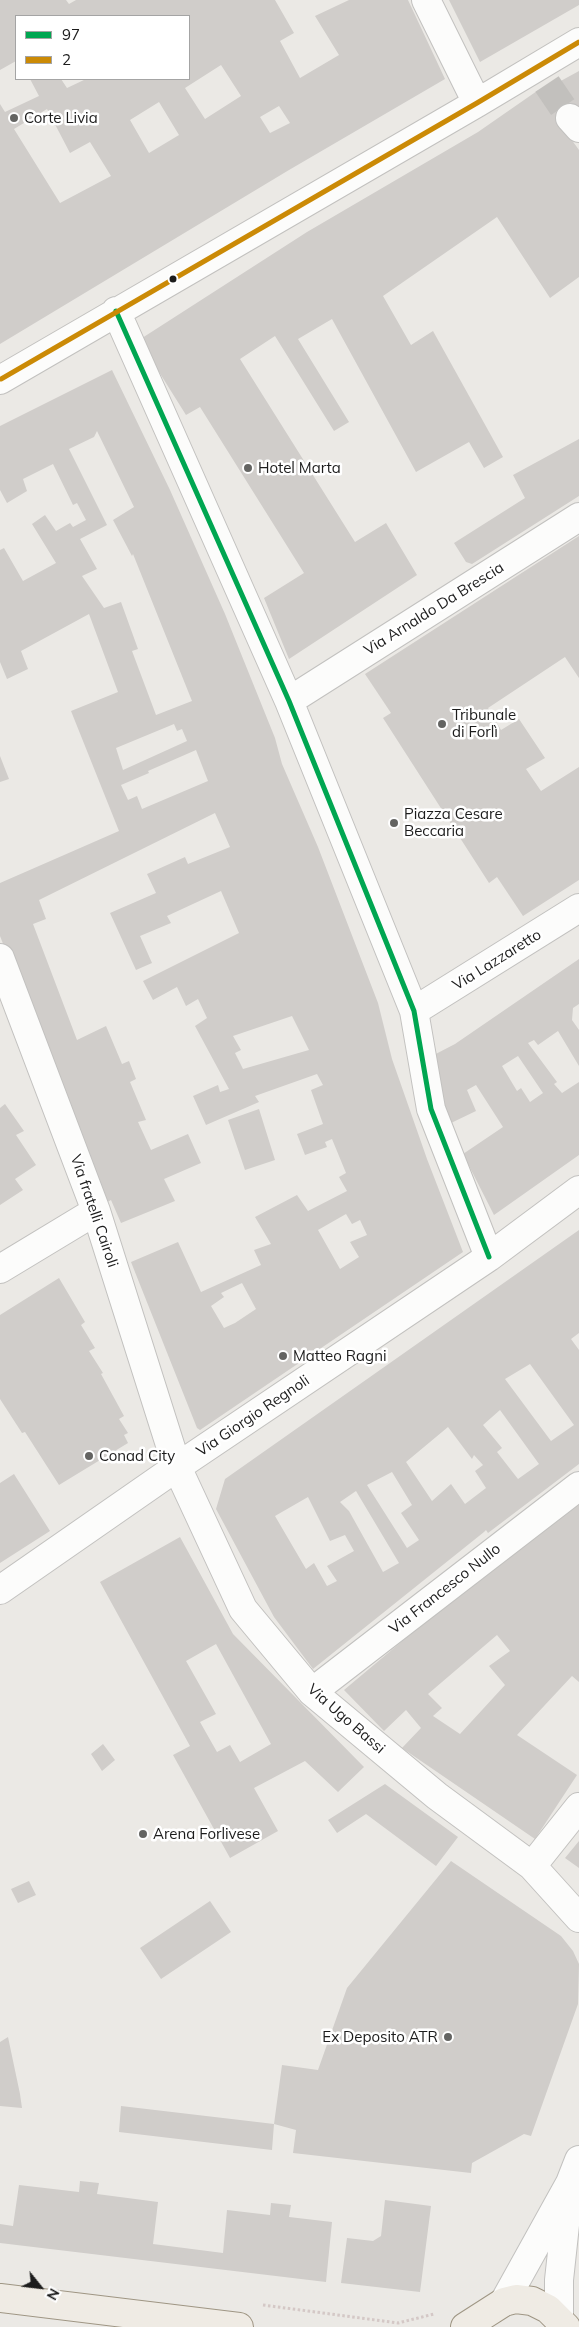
<!DOCTYPE html>
<meta charset="utf-8">
<style>
body{margin:0}
#map{position:relative;width:579px;height:2327px;overflow:hidden;background:#ebe9e5;font-family:Mulish,sans-serif}
canvas{display:block}
.legend{position:absolute;left:15px;top:15px;width:175px;height:65px;box-sizing:border-box;background:#fff;border:1px solid #a4a4a4;margin:0;padding:6px 9px;list-style:none;font-size:15px;color:#1c1c1c}
.legend li{display:flex;align-items:center;gap:10px;height:25px}
.legend b{width:25px;border:1px solid #a4a4a4}
.north{position:absolute;left:15px;top:2262px;width:50px;height:50px;-webkit-text-stroke:4px #fff;paint-order:stroke;rotate:119deg;font-size:14px;font-weight:700;line-height:20px;text-align:center;color:#1c1c1c}
.north::after{content:'';display:block;margin:auto;width:18px;height:22px;background:#1c1c1c;clip-path:polygon(50% 0,100% 100%,50% 72%,0 100%)}
</style>
<div id="map">
<canvas width="579" height="2327"></canvas>
<ul class="legend">
<li><b style="height:6px;background:#00a651"></b>97</li>
<li><b style="height:6px;background:#cb8a06"></b>2</li>
</ul>
<div class="north">N</div>
</div>
<script>
const ctx = document.querySelector('canvas').getContext('2d');
ctx.lineJoin = 'round';
function fill(path, color) { ctx.fillStyle = color; ctx.fill(path, 'evenodd'); }
const poly = rows => new Path2D(rows.map(r => 'M' + r).join(''));
function stroke(path, color, width, dash) { ctx.strokeStyle = color; ctx.lineWidth = width; ctx.lineCap = dash ? 'butt' : 'round'; ctx.setLineDash(dash || []); ctx.stroke(path); }
function label(font, color, halo, rows, align = 'center') {
  ctx.font = font + ' Mulish,sans-serif'; ctx.lineWidth = 5; ctx.setLineDash([]); ctx.textBaseline = 'middle'; ctx.strokeStyle = halo; ctx.fillStyle = color; for (const [text, x, y, turn = 0] of rows) {
    ctx.save(); ctx.translate(x, y); ctx.rotate((+turn || 0) * Math.PI / 180); ctx.textAlign = isNaN(turn) ? turn : align; if (halo) ctx.strokeText(text, 0, 0); ctx.fillText(text, 0, 0); ctx.restore();
  }
}
fill(poly([
 [0,0,66,0,69,4,76,0,275,0,294,33,280,41,300,78,339,55,315,16,349,0,408,0,445,79,289,170,0,344,0,104,5,112,39,96,30,79,61,79,67,88,86,79,189,79,189,16,16,16,16,61,0,70],
 [221,65,241,96,205,119,185,88],
 [159,102,179,135,149,153,130,120],
 [279,106,290,123,270,133,260,117],
 [47,109,70,153,90,142,111,176,60,203,14,129],
 [449,0,579,0,579,5,480,62],
 [579,71,579,108,558,121,579,150,579,277,550,298,497,217,383,296,411,345,433,331,503,457,484,468,469,442,416,472,332,319,298,339,349,422,334,431,275,336,240,359,355,542,386,523,417,575,289,659,264,598,304,573,200,407,186,415,139,340,307,232,478,132,537,91,557,83],
 [112,370,170,490,225,614,275,738,282,764,318,847,378,1003,392,1059,427,1159,463,1252,200,1430,197,1428,131,1262,178,1242,201,1292,261,1265,254,1250,271,1244,255,1217,297,1195,308,1211,347,1191,339,1177,346,1173,332,1139,325,1142,327,1147,305,1155,297,1134,323,1124,311,1090,323,1085,317,1074,255,1096,259,1102,206,1125,193,1096,218,1085,220,1092,229,1089,195,1026,207,1018,198,999,186,1006,177,987,153,1000,143,981,239,933,221,891,167,916,171,923,140,936,152,963,136,970,110,913,156,893,147,874,185,857,188,864,230,847,215,813,39,900,46,919,33,924,77,1040,106,1026,122,1064,129,1061,136,1079,130,1082,146,1120,138,1122,151,1150,188,1134,201,1163,164,1179,175,1201,121,1223,111,1200,104,1204,0,936,0,883,119,831,71,711,118,692,89,614,21,651,28,669,7,679,0,662,0,550,4,548,23,581,56,563,32,524,45,515,56,531,70,523,73,527,86,520,77,503,73,505,53,464,23,479,27,491,7,503,0,490,0,426],
 [97,431,134,507,113,520,132,556,133,554,192,701,156,715,132,651,138,649,121,602,104,608,82,576,97,569,80,539,107,525,69,449,94,437],
 [174,724,177,731,182,729,187,741,123,770,116,748],
 [196,750,208,781,142,809,137,796,128,800,121,785,149,773,148,771],
 [292,1016,309,1050,243,1069,235,1053,241,1050,233,1036],
 [346,1214,352,1224,360,1220,367,1235,350,1242,359,1257,340,1269,318,1230],
 [242,1283,256,1309,235,1323,224,1328,211,1306,224,1297,221,1293],
 [579,439,579,496,472,564,466,562,454,543,525,498,513,475],
 [579,536,579,678,565,657,488,708,501,730,519,719,545,758,526,769,541,791,579,767,579,880,523,916,497,877,489,883,383,718,391,713,365,674],
 [0,756,9,779,0,782],
 [579,959,579,1004,573,1008,572,1020,579,1030,579,1066,558,1031,538,1045,534,1040,528,1043,557,1082,554,1084,562,1093,579,1082,579,1155,494,1215,463,1154,503,1127,476,1085,467,1090,476,1111,451,1123,428,1058,455,1044],
 [518,1056,543,1093,530,1102,521,1088,517,1091,502,1066],
 [5,1104,24,1131,16,1135,36,1165,15,1179,23,1190,0,1205,0,1108],
 [259,1109,275,1160,245,1170,228,1120],
 [579,1230,579,1333,571,1339,579,1350,579,1464,488,1533,486,1530,484,1532,313,1669,274,1617,216,1509,225,1479],
 [530,1364,574,1425,551,1441,505,1379],
 [500,1410,539,1464,518,1479,497,1452,502,1448,483,1425],
 [448,1427,472,1459,474,1455,483,1465,475,1471,486,1488,465,1504,451,1484,432,1501,406,1462],
 [392,1472,412,1505,401,1513,419,1540,407,1548,367,1485],
 [356,1491,399,1563,383,1572,349,1511,340,1502],
 [308,1497,330,1541,345,1535,354,1551,327,1566,337,1581,327,1586,314,1563,306,1569,275,1516],
 [59,1278,85,1322,81,1325,95,1348,89,1351,103,1373,101,1374,124,1416,119,1419,128,1433,124,1435,128,1443,59,1485,25,1432,22,1433,0,1399,0,1315],
 [14,1474,50,1531,0,1563,0,1483],
 [579,1502,579,1682,572,1676,517,1735,577,1775,535,1839,402,1748,421,1728,406,1710,384,1731,344,1690,463,1590],
 [497,1635,510,1651,489,1666,505,1685,460,1734,433,1716,442,1708,428,1694],
 [180,1537,233,1634,364,1767,338,1792,305,1761,254,1788,278,1831,230,1858,173,1755,190,1746,100,1582],
 [216,1644,271,1744,240,1762,230,1745,217,1752,200,1722,216,1714,186,1661],
 [103,1744,115,1760,102,1771,91,1754],
 [385,1784,458,1837,436,1866,366,1814,337,1833,328,1820],
 [579,1841,579,1868,565,1858],
 [451,1861,561,1936,573,1951,579,1964,578,2004,531,2136,524,2134,472,2163,471,2173,293,2153,296,2130,274,2124,272,2150,119,2132,121,2106,274,2124,282,2065,318,2070,347,1988],
 [29,1881,36,1895,18,1903,11,1889],
 [210,1901,231,1932,161,1979,140,1948],
 [8,2037,20,2094,22,2108,0,2106,0,2042],
 [80,2181,99,2183,97,2194,158,2202,153,2244,223,2253,227,2210,270,2215,271,2203,291,2205,289,2217,332,2222,326,2282,0,2243,0,2224,13,2226,19,2185,79,2192],
 [385,2200,431,2206,420,2292,341,2283,347,2238,373,2241,381,2236]
]), '#d0cdca');
stroke(poly([
 [547,84,570,118]
]), '#c2c0bd', 28, [28, 14]);
const minor = poly([
 [426,0,477,103],
 [570,118,579,128],
 [116,311,289,701,414,1011,431,1109,489,1257],
 [0,380,477,103,579,42],
 [289,701,579,517],
 [0,958,96,1211,177,1467,243,1609,312,1692,437,1796,532,1866,579,1918],
 [414,1011,579,908],
 [0,1269,96,1211],
 [0,1590,177,1467,489,1257,579,1190],
 [312,1692,579,1486],
 [532,1866,579,1807],
 [504,2302,570,2183,579,2160],
 [559,2318,559,2280,568,2197]
]);
const major = poly([
 [0,2298,239,2327],
 [465,2327,504,2302,516,2299,532,2301,548,2309,566,2327]
]);
stroke(minor, '#c2c1bf', 30);
stroke(major, '#9f9684', 30);
stroke(poly([
 [263,2305,398,2323,434,2314]
]), '#d4c8c6', 3, [2.5, 2.5]);
stroke(minor, '#fcfcfb', 28);
stroke(major, '#efebe4', 28);
stroke(poly([
 [116,311,289,701,414,1011,431,1109,489,1257]
]), '#00a651', 5);
stroke(poly([
 [1,379,477,103,579,42]
]), '#cb8a06', 5);
for (const [x, y, r, color] of [
 [14,118,5,"#646462"],
 [173,279,4.5,"#1c1c1c"],
 [248,468,5,"#646462"],
 [442,724,5,"#646462"],
 [394,823,5,"#646462"],
 [283,1356,5,"#646462"],
 [89,1456,5,"#646462"],
 [143,1834,5,"#646462"],
 [448,2037,5,"#646462"]
]) { const dot = new Path2D(); dot.arc(x, y, r, 0, 2 * Math.PI); ctx.fillStyle = color; ctx.fill(dot); stroke(dot, '#fff', 2); }
label('15px', '#1c1c1c', '#fff', [
 ["Corte Livia",24,118],
 ["Hotel Marta",258,468],
 ["Tribunale",452,715],
 ["di Forlì",452,732],
 ["Piazza Cesare",404,814],
 ["Beccaria",404,831],
 ["Matteo Ragni",293,1356],
 ["Conad City",99,1456],
 ["Arena Forlivese",153,1834],
 ["Ex Deposito ATR",438,2037,"right"]
], 'left');
label('15px', '#1c1c1c', '#fff', [
 ["Via Arnaldo Da Brescia",434,609,-32],
 ["Via Lazzaretto",497,960,-32],
 ["Via fratelli Cairoli",94,1211,71],
 ["Via Giorgio Regnoli",253,1416,-34],
 ["Via Francesco Nullo",445,1589,-38],
 ["Via Ugo Bassi",346,1719,41]
]);
</script>
